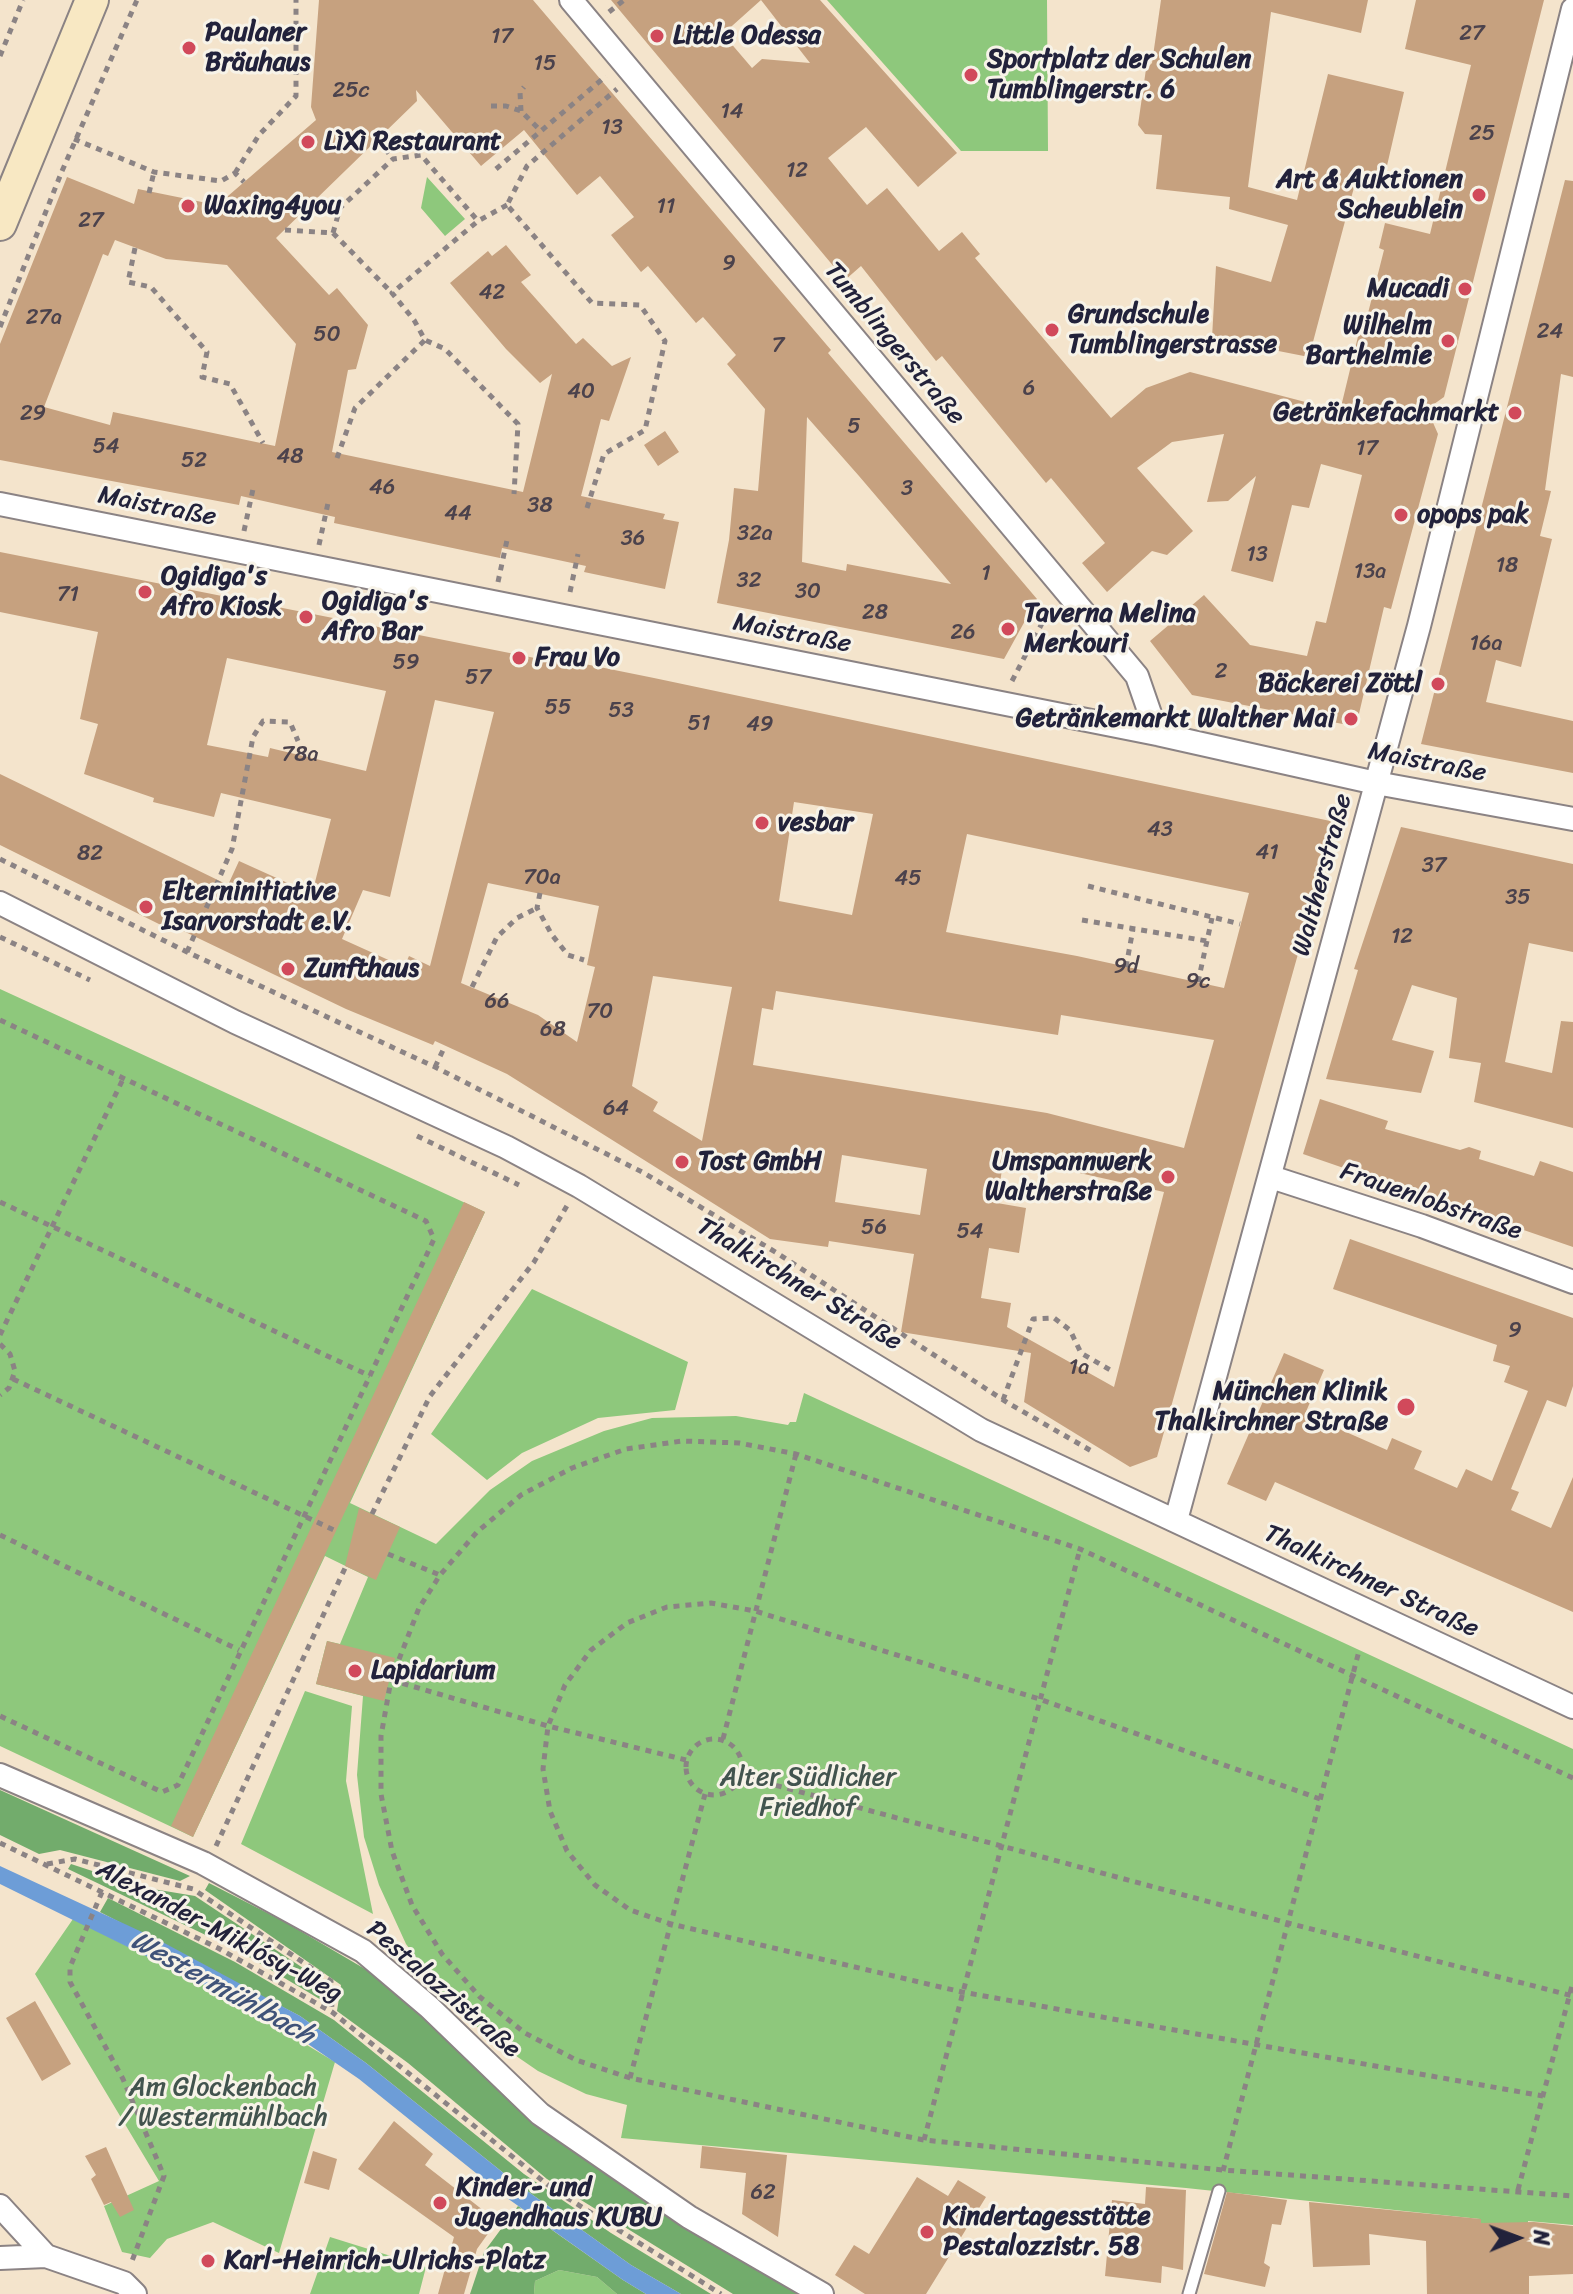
<!DOCTYPE html>
<meta charset="utf-8">
<style>
body{margin:0}
#map{position:relative;width:1573px;height:2294px;overflow:hidden;background:#f4e4cc;font-family:Sriracha,sans-serif}
canvas{display:block}
.north{position:absolute;left:1477px;top:2198px;width:80px;height:80px;-webkit-text-stroke:6px #f7f3e8;paint-order:stroke;rotate:89deg;font-size:22px;font-weight:700;line-height:32px;text-align:center;color:#22223b}
.north::after{content:'';display:block;margin:auto;width:28px;height:36px;background:#22223b;clip-path:polygon(50% 0,100% 100%,50% 72%,0 100%)}
</style>
<div id="map">
<canvas width="1573" height="2294"></canvas>
<div class="north">N</div>
</div>
<script>
const ctx = document.querySelector('canvas').getContext('2d');
ctx.lineJoin = 'round';
function fill(path, color) { ctx.fillStyle = color; ctx.fill(path, 'evenodd'); }
const poly = rows => new Path2D(rows.map(r => 'M' + r).join(''));
function stroke(path, color, width, dash) { ctx.strokeStyle = color; ctx.lineWidth = width; ctx.lineCap = dash ? 'butt' : 'round'; ctx.setLineDash(dash || []); ctx.stroke(path); }
function label(font, color, halo, rows, align = 'center') {
  ctx.font = font + ' Sriracha,sans-serif'; ctx.lineWidth = 6; ctx.setLineDash([]); ctx.textBaseline = 'middle'; ctx.strokeStyle = halo; ctx.fillStyle = color; for (const [text, x, y, turn = 0] of rows) {
    ctx.save(); ctx.translate(x, y); ctx.rotate((+turn || 0) * Math.PI / 180); ctx.textAlign = isNaN(turn) ? turn : align; if (halo) ctx.strokeText(text, 0, 0); ctx.fillText(text, 0, 0); ctx.restore();
  }
}
fill(poly([
 [827,0,1047,0,1048,151,961,151],
 [427,177,465,219,445,236,421,208],
 [0,989,485,1212,350,1503,436,1544,490,1490,532,1461,604,1431,652,1418,736,1416,788,1425,790,1422,796,1422,804,1393,1573,1749,1573,2225,1528,2221,1528,2235,1481,2223,1480,2219,1186,2188,621,2138,627,2105,586,2094,538,2071,490,2038,451,2004,406,1944,379,1885,364,1837,357,1775,363,1696,316,1684,327,1641,340,1644,368,1577,325,1556,193,1837,0,1746],
 [532,1289,688,1362,675,1410,598,1418,522,1453,487,1480,431,1434],
 [305,1691,352,1706,346,1781,373,1914,241,1844],
 [73,1919,219,1992,335,2062,279,2253,213,2222,167,2239,150,2258,122,2252,104,2206,159,2181,35,1974],
 [330,2237,426,2267,419,2294,310,2294],
 [559,2270,597,2277,617,2294,534,2294,535,2281]
]), '#8ec87c');
fill(poly([
 [0,1790,137,1852,190,1876,180,1881,60,1850,39,1854,0,1835],
 [71,1864,141,1887,195,1896,327,1984,329,1996,323,2001,239,1951,68,1869],
 [209,1883,285,1922,377,1976,489,2071,807,2294,733,2294,547,2179,408,2063,337,2011,341,1985,205,1890],
 [108,1898,235,1962,334,2020,524,2174,611,2233,711,2294,681,2294,631,2265,516,2183,366,2063,300,2016,100,1912],
 [518,2206,623,2280,646,2294,617,2294,597,2277,559,2270,535,2281,534,2294,470,2294,484,2252]
]), '#72ac6c');
fill(poly([
 [0,1866,155,1938,300,2016,366,2063,516,2183,631,2265,681,2294,646,2294,623,2280,507,2198,359,2079,292,2033,219,1992,0,1884]
]), '#6d9dd7');
fill(poly([
 [319,0,533,0,831,350,828,353,1037,599,1004,659,717,603,729,540,734,488,758,491,765,409,727,364,736,355,703,317,696,323,648,266,641,272,611,235,634,217,600,176,577,195,524,130,481,166,416,90,417,101,276,238,329,295,337,288,368,325,356,369,348,370,332,452,523,492,552,374,540,383,506,349,450,283,488,251,492,256,506,245,531,275,521,282,576,344,583,338,612,366,631,357,609,421,601,419,581,496,665,514,663,519,679,522,665,589,584,572,586,566,502,548,500,558,334,523,335,517,241,496,239,505,0,460,0,344,67,177,134,204,138,189,202,202,228,196,316,120,311,107],
 [115,240,166,259,227,265,296,344,275,446,113,412,110,425,44,407,103,254,108,256],
 [807,417,859,476,951,584,847,564,846,571,802,562],
 [611,0,820,0,957,153,918,187,866,127,828,158,867,205,887,188,939,251,962,232,980,254,975,258,1111,418,1146,388,1190,372,1340,411,1361,324,1365,325,1384,250,1379,248,1385,223,1430,234,1471,65,1405,49,1416,0,1544,0,1444,397,1427,409,1438,434,1391,609,1384,607,1358,718,1348,725,1192,695,1150,641,1204,595,1250,645,1307,656,1316,621,1326,623,1362,475,1321,464,1309,508,1292,505,1273,582,1231,571,1256,476,1228,501,1207,502,1224,434,1172,442,1137,468,1193,531,1167,555,1152,551,1107,592,1082,563,1105,543,1051,478,1046,483,942,356,936,361,861,266,845,280],
 [761,0,810,63,762,59,752,68,723,34],
 [1161,0,1368,0,1361,33,1271,12,1248,187,1297,200,1328,74,1404,92,1383,183,1357,176,1309,357,1212,338,1216,266,1271,282,1288,225,1229,209,1230,197,1156,189,1162,135,1145,134,1138,125,1146,69,1152,63],
 [1565,180,1573,181,1573,377,1561,374,1545,490,1551,491,1540,536,1552,539,1521,667,1496,660,1486,702,1573,721,1573,773,1421,744],
 [665,431,679,452,658,466,644,445],
 [0,552,550,661,550,657,654,678,1335,822,1157,1457,1130,1467,1024,1402,1031,1353,901,1332,914,1254,829,1241,828,1247,770,1239,507,1074,435,1041,433,1045,346,1009,177,928,175,932,0,845,0,774,228,885,239,861,312,894,331,819,221,793,214,817,153,802,154,798,84,774,98,724,80,719,98,632,0,612],
 [227,658,386,691,366,771,270,748,268,757,207,745],
 [435,700,494,712,430,966,409,956,404,967,342,939,363,890,390,897],
 [794,802,873,814,852,915,779,901],
 [967,834,1249,893,1224,988,1077,956,946,932],
 [488,883,599,906,587,965,595,967,577,1042,538,1015,461,983],
 [653,976,732,987,702,1141,653,1111,658,1102,632,1086],
 [776,991,1058,1035,1061,1015,1214,1040,1184,1148,1047,1113,753,1065,762,1008,773,1010],
 [842,1155,927,1169,920,1215,835,1202],
 [1004,1156,1164,1192,1114,1387,1007,1327,1011,1303,981,1298,989,1248,1019,1253,1026,1208,997,1203],
 [1401,827,1573,864,1573,952,1529,943,1505,1062,1552,1073,1561,1021,1573,1022,1573,1128,1474,1102,1481,1063,1449,1058,1457,998,1412,985,1392,1040,1434,1051,1421,1093,1326,1079,1358,970,1354,969],
 [1320,1099,1388,1121,1385,1129,1460,1150,1469,1147,1481,1151,1479,1159,1534,1176,1540,1161,1573,1172,1573,1247,1303,1154],
 [464,1202,485,1212,193,1837,171,1826],
 [1350,1239,1573,1318,1573,1386,1566,1407,1547,1400,1511,1489,1519,1492,1511,1510,1551,1528,1573,1477,1573,1612,1275,1482,1266,1501,1227,1484,1284,1353,1324,1370,1305,1414,1387,1450,1392,1438,1422,1451,1414,1469,1457,1488,1466,1469,1492,1481,1528,1391,1504,1382,1510,1366,1493,1361,1497,1345,1333,1289],
 [359,1508,400,1527,376,1580,345,1566],
 [327,1641,395,1658,384,1701,316,1684],
 [35,2001,71,2064,42,2081,6,2018],
 [394,2121,433,2154,425,2165,497,2221,477,2249,464,2294,438,2294,454,2237,358,2169],
 [702,2146,787,2155,778,2237,742,2214,746,2173,700,2168],
 [106,2147,134,2210,120,2217,111,2202,104,2205,91,2179,96,2175,85,2156],
 [313,2151,337,2159,329,2190,304,2183],
 [917,2177,948,2196,958,2180,986,2197,926,2294,865,2294,835,2275,854,2245,869,2254],
 [1146,2187,1186,2190,1183,2270,1162,2266,1161,2283,1105,2276,1112,2200,1145,2204],
 [1227,2192,1287,2200,1281,2225,1272,2224,1264,2263,1270,2267,1265,2287,1204,2274],
 [1309,2202,1481,2219,1481,2223,1534,2222,1573,2226,1573,2274,1529,2276,1529,2294,1427,2294,1426,2241,1369,2234,1370,2265,1313,2267]
]), '#c6a17f');
const lane = poly([
 [1189,2294,1219,2191]
]);
const street = poly([
 [571,0,1137,676,1157,734],
 [0,504,1157,734,1376,783,1573,819],
 [0,903,235,1022,506,1147,579,1186,981,1430,1573,1707],
 [1271,1177,1422,1226,1573,1282],
 [1176,1520,1419,626,1573,9],
 [0,1775,203,1863,363,1951,429,2007,540,2114,689,2217,822,2294],
 [0,2206,46,2256,124,2283,135,2294],
 [0,2258,46,2256]
]);
const secondary = poly([
 [0,224,92,0]
]);
stroke(lane, '#8b8384', 15);
stroke(street, '#8b8384', 26);
stroke(secondary, '#8b8384', 36);
stroke(poly([
 [609,12,624,0],
 [0,56,23,0],
 [491,106,506,106,521,111,540,130],
 [521,111,520,92,524,87],
 [74,139,154,172,221,181,235,173,244,182],
 [378,139,393,159],
 [496,169,606,76],
 [235,173,259,135,296,96,296,0],
 [149,193,154,172],
 [507,205,478,221,392,293,414,320,425,340,445,349,518,424,514,494],
 [285,230,333,233,392,293],
 [333,233,340,208,393,159,421,155,478,221],
 [135,248,128,282,151,287,207,352,202,377,230,384,263,443],
 [0,327,62,171,137,0],
 [337,458,355,408,425,340],
 [587,508,604,454,645,430,665,341,640,305,592,303,507,205,527,166,617,89],
 [244,531,253,489],
 [319,545,328,503],
 [498,582,507,540],
 [570,592,578,554],
 [1012,681,1050,608],
 [0,859,187,952,435,1067,644,1173,777,1253,1008,1403,1095,1453],
 [1088,886,1240,924],
 [540,893,537,908,552,935,568,955,584,960],
 [1082,920,1207,941],
 [0,937,90,980],
 [187,952,232,849,253,737,263,721,290,722,298,741],
 [1126,967,1133,929],
 [1198,982,1212,918],
 [472,987,497,937,517,918,537,908],
 [0,1020,426,1221,434,1239,178,1785,162,1792,0,1716],
 [435,1067,445,1046],
 [417,1136,519,1185],
 [0,1202,370,1376],
 [0,1335,123,1079],
 [0,1344,10,1354,15,1371,9,1388,0,1395],
 [13,1379,336,1531],
 [1003,1400,1033,1319,1054,1318,1070,1330,1081,1353,1112,1371],
 [372,1514,430,1396,534,1262,568,1204],
 [0,1535,239,1650],
 [388,1554,440,1575],
 [391,1680,548,1726,686,1760],
 '686 1767a28 28 0 1 1 56 0a28 28 0 1 1-56 0Z',
 [723,1739,796,1454],
 [741,1776,1288,1923,1573,1996],
 [1573,1778,1080,1549,796,1454,739,1443,682,1441,626,1449,572,1468,521,1495,477,1532,440,1575,419,1608,391,1680,381,1736,381,1794,392,1851,412,1905,442,1954,480,1997,525,2033,576,2060,630,2078,924,2140,1223,2170,1573,2196],
 [1320,1799,1039,1699,755,1611,711,1603,667,1607,627,1623,591,1650,565,1685,548,1726,543,1769,550,1811,567,1851,595,1885,630,1910,671,1924,962,1992,1543,2096],
 [0,1843,218,1948,332,2012,553,2189,721,2294],
 [216,1846,346,1566],
 [47,1864,75,1859,193,1889,331,1981,332,2012],
 [102,1892,70,1967,70,1982,123,2079,164,2176,132,2261],
 [630,2078,705,1794],
 [924,2140,1080,1549],
 [1223,2171,1359,1651],
 [1518,2190,1573,1982]
]), '#8b8384', 5, [6, 6]);
stroke(lane, '#fff', 11);
stroke(street, '#fff', 22);
stroke(secondary, '#f8e8c3', 32);
for (const [x, y, r, color] of [
 [657,36,8,"#d1495b"],
 [189,48,8,"#d1495b"],
 [971,75,8,"#d1495b"],
 [308,142,8,"#d1495b"],
 [1479,195,8,"#d1495b"],
 [188,206,8,"#d1495b"],
 [1465,289,8,"#d1495b"],
 [1052,330,8,"#d1495b"],
 [1448,341,8,"#d1495b"],
 [1515,413,8,"#d1495b"],
 [1401,515,8,"#d1495b"],
 [145,592,8,"#d1495b"],
 [306,617,8,"#d1495b"],
 [1008,629,8,"#d1495b"],
 [519,658,8,"#d1495b"],
 [1438,684,8,"#d1495b"],
 [1351,719,8,"#d1495b"],
 [762,823,8,"#d1495b"],
 [146,907,8,"#d1495b"],
 [288,969,8,"#d1495b"],
 [682,1162,8,"#d1495b"],
 [1168,1177,8,"#d1495b"],
 [1406,1407,10,"#d1495b"],
 [355,1671,8,"#d1495b"],
 [440,2203,8,"#d1495b"],
 [927,2232,8,"#d1495b"],
 [208,2261,8,"#d1495b"]
]) { const dot = new Path2D(); dot.arc(x, y, r, 0, 2 * Math.PI); ctx.fillStyle = color; ctx.fill(dot); stroke(dot, '#f7f3e8', 3); }
label('22px', '#4b424c', null, [
 ["27",1472,34],
 ["17",502,37],
 ["15",545,64],
 ["25c",351,91],
 ["14",732,112],
 ["13",612,128],
 ["25",1482,134],
 ["12",797,171],
 ["11",666,207],
 ["27",91,221],
 ["9",729,264],
 ["42",492,293],
 ["27a",44,318],
 ["24",1550,332],
 ["50",327,335],
 ["7",778,346],
 ["6",1029,389],
 ["40",581,392],
 ["29",33,414],
 ["5",854,427],
 ["54",106,447],
 ["17",1367,449],
 ["48",290,457],
 ["52",194,461],
 ["46",382,488],
 ["3",907,489],
 ["38",540,506],
 ["44",458,514],
 ["32a",755,534],
 ["36",633,539],
 ["13",1257,555],
 ["18",1507,566],
 ["13a",1370,572],
 ["1",986,574],
 ["32",749,581],
 ["30",808,592],
 ["71",68,595],
 ["28",875,613],
 ["26",963,633],
 ["16a",1486,644],
 ["59",406,663],
 ["2",1221,672],
 ["57",478,678],
 ["55",558,708],
 ["53",621,711],
 ["51",699,724],
 ["49",760,725],
 ["78a",300,755],
 ["43",1160,830],
 ["41",1267,853],
 ["82",90,854],
 ["37",1434,866],
 ["70a",542,878],
 ["45",908,879],
 ["35",1518,898],
 ["12",1402,937],
 ["9d",1126,967],
 ["9c",1198,982],
 ["66",497,1002],
 ["70",600,1012],
 ["68",553,1030],
 ["64",616,1109],
 ["56",874,1228],
 ["54",970,1232],
 ["9",1515,1331],
 ["1a",1079,1368],
 ["62",763,2193]
]);
label('bold 26px', '#22223b', '#f7f3e8', [
 ["Paulaner",205,33],
 ["Bräuhaus",205,63],
 ["Little Odessa",673,36],
 ["Sportplatz der Schulen",987,60],
 ["Tumblingerstr. 6",987,90],
 ["LìXì Restaurant",324,142],
 ["Art & Auktionen",1463,180,"right"],
 ["Scheublein",1463,210,"right"],
 ["Waxing4you",204,206],
 ["Mucadi",1449,289,"right"],
 ["Grundschule",1068,315],
 ["Tumblingerstrasse",1068,345],
 ["Wilhelm",1432,326,"right"],
 ["Barthelmie",1432,356,"right"],
 ["Getränkefachmarkt",1499,413,"right"],
 ["opops pak",1417,515],
 ["Ogidiga's",161,577],
 ["Afro Kiosk",161,607],
 ["Ogidiga's",322,602],
 ["Afro Bar",322,632],
 ["Taverna Melina",1024,614],
 ["Merkouri",1024,644],
 ["Frau Vo",535,658],
 ["Bäckerei Zöttl",1422,684,"right"],
 ["Getränkemarkt Walther Mai",1335,719,"right"],
 ["vesbar",778,823],
 ["Elterninitiative",162,892],
 ["Isarvorstadt e.V.",162,922],
 ["Zunfthaus",304,969],
 ["Tost GmbH",698,1162],
 ["Umspannwerk",1152,1162,"right"],
 ["Waltherstraße",1152,1192,"right"],
 ["München Klinik",1388,1392,"right"],
 ["Thalkirchner Straße",1388,1422,"right"],
 ["Lapidarium",371,1671],
 ["Kinder- und",456,2188],
 ["Jugendhaus KUBU",456,2218],
 ["Kindertagesstätte",943,2217],
 ["Pestalozzistr. 58",943,2247],
 ["Karl-Heinrich-Ulrichs-Platz",224,2261]
], 'left');
label('26px', '#22223b', '#f7f3e8', [
 ["Tumblingerstraße",894,344,50],
 ["Maistraße",157,507,11],
 ["Maistraße",792,634,11],
 ["Maistraße",1427,763,11],
 ["Waltherstraße",1323,875,-75],
 ["Frauenlobstraße",1431,1202,19],
 ["Thalkirchner Straße",799,1285,31],
 ["Thalkirchner Straße",1371,1582,25],
 ["Alexander-Miklósy-Weg",219,1932,28],
 ["Pestalozzistraße",443,1990,41]
]);
label('26px', '#42544e', '#f7f3e8', [
 ["Alter Südlicher",808,1778],
 ["Friedhof",808,1808],
 ["Am Glockenbach",223,2088],
 ["/ Westermühlbach",223,2118]
]);
label('italic 28px', '#405379', '#f7f3e8', [
 ["Westermühlbach",222,1989,29]
]);
</script>
